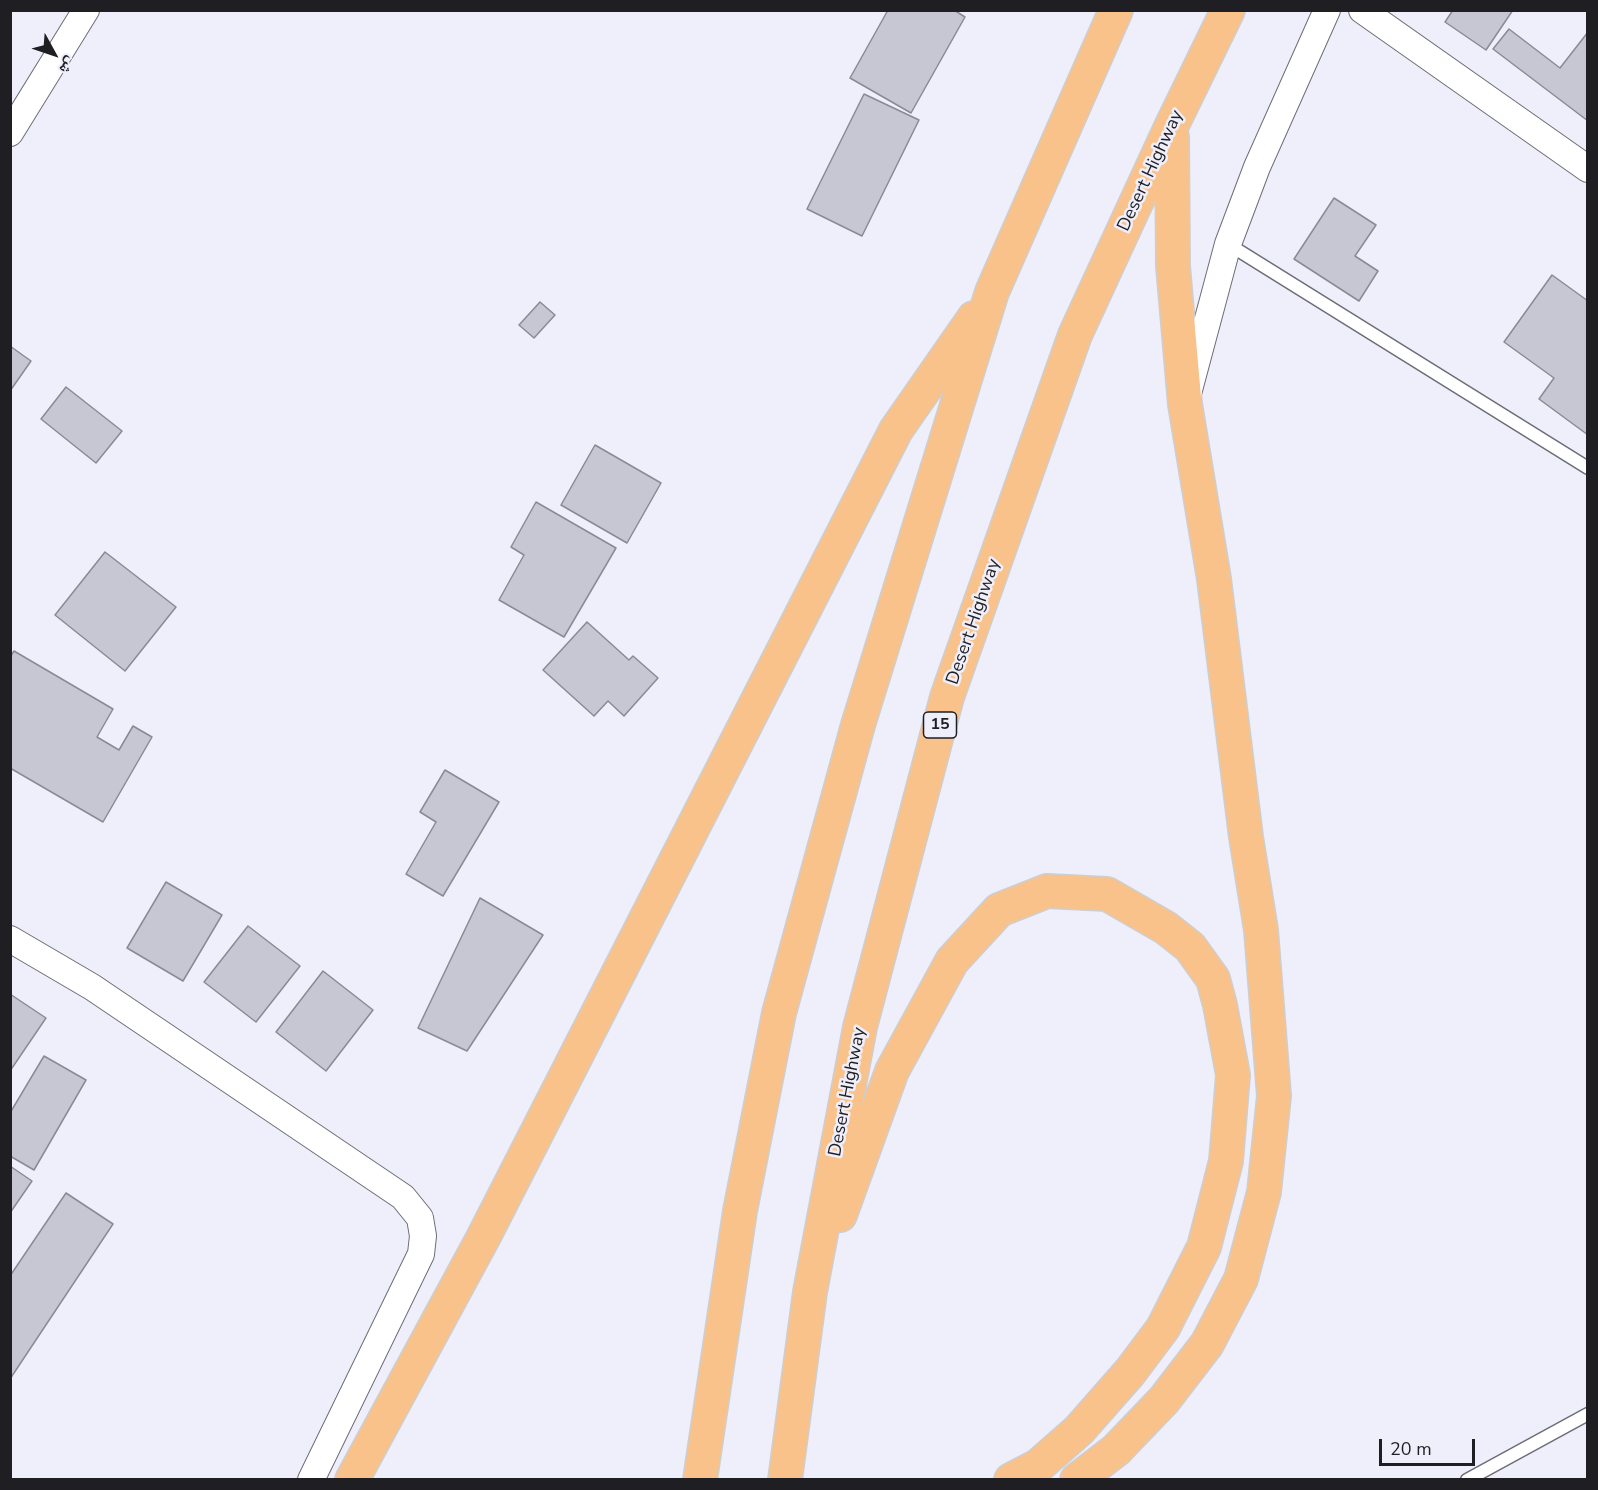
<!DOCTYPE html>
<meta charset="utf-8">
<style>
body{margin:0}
#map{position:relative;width:1598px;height:1490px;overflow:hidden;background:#efeffb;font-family:"Nunito Sans","Noto Naskh Arabic",sans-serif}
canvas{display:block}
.frame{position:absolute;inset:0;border:12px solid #1f1f23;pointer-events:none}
.north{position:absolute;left:24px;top:24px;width:60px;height:60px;-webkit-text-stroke:4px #efeffb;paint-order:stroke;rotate:130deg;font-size:16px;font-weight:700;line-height:24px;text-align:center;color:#1f1f23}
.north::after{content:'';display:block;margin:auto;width:21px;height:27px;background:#1f1f23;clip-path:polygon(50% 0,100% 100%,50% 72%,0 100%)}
.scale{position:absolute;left:1379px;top:1439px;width:96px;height:27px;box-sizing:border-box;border:3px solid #1f1f23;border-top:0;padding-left:8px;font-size:18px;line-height:21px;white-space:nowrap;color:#1f1f23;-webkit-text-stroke:4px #efeffb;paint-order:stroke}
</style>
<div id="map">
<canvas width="1598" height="1490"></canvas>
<div class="frame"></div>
<div class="north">ش</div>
<div class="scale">20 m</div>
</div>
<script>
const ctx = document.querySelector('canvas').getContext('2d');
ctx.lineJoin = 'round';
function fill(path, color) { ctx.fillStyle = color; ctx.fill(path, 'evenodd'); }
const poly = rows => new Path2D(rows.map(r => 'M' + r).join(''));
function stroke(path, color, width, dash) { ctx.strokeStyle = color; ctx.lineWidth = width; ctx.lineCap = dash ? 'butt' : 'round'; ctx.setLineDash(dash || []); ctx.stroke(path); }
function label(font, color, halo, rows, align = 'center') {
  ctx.font = font + ' "Nunito Sans",sans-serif'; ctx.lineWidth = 5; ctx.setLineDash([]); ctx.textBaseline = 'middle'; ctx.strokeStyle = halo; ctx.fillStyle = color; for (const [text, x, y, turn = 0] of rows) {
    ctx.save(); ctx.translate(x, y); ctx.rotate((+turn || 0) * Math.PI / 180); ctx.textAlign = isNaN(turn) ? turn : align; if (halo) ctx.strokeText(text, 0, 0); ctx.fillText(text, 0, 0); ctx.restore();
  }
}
const building = poly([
 [888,10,954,10,965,17,911,113,850,78,888,10],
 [1453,10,1513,10,1486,50,1445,22,1453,10],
 [1509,29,1560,68,1588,32,1588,121,1493,49,1509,29],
 [864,94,919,120,862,236,807,209,864,94],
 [1334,198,1376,225,1355,256,1378,271,1359,301,1294,259,1334,198],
 [1552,275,1588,301,1588,435,1539,399,1554,378,1504,342,1552,275],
 [540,302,555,315,534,338,519,325,540,302],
 [10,346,31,361,10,391,10,346],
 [66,387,122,431,96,463,41,419,66,387],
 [595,445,661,483,627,543,561,505,595,445],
 [536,502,616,548,564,637,499,600,524,555,511,547,536,502],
 [105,552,176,607,125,671,55,615,105,552],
 [587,622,629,660,633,656,658,678,624,716,608,701,594,716,543,670,587,622],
 [14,651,113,709,97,737,119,750,133,726,152,737,103,822,10,768,10,657,14,651],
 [445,770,499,802,443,896,406,874,436,822,420,812,445,770],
 [166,882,222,915,183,981,127,948,166,882],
 [480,898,543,935,467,1051,418,1028,480,898],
 [248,926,300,966,256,1022,204,982,248,926],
 [323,971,373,1010,326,1071,276,1032,323,971],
 [10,994,46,1018,10,1071,10,994],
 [44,1056,86,1080,34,1170,10,1156,10,1113,44,1056],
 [10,1166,32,1181,10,1213,10,1166],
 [66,1193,113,1224,10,1379,10,1276,66,1193]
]);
fill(building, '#c6c7d2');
stroke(building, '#898a94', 1.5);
const service = poly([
 [1228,244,1588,468],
 [1467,1480,1588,1414]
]);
const minor = poly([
 [1362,10,1588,169],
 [10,133,86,10],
 [1189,390,1228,244,1257,167,1327,10],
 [10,939,92,987,403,1197,420,1218,423,1236,421,1254,311,1480]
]);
const trunk = poly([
 [840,1215,892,1071,952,961,999,910,1047,891,1107,894,1166,928,1190,947,1213,979,1220,1005,1233,1075,1226,1161,1204,1247,1163,1328,1130,1372,1079,1430,1038,1466,1011,1480],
 [352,1480,483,1238,896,430,974,318],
 [700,1480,740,1211,779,1013,858,725,992,292,1116,10],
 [785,1480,810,1292,860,1027,947,697,1075,335,1171,127,1228,10],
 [1077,1480,1116,1450,1164,1400,1207,1344,1241,1279,1264,1192,1274,1096,1261,930,1246,837,1214,579,1185,404,1173,266,1172,137]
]);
stroke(service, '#6c6d77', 15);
stroke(minor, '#6c6d77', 28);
stroke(trunk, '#cececf', 36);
stroke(service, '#fff', 12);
stroke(minor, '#fff', 26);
stroke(trunk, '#fac28b', 33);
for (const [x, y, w] of [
 [940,725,33]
]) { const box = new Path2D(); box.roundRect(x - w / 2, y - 13, w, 26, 4.5); ctx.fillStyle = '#efeffb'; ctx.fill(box); stroke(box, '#1f1f23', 1.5); }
label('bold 16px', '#1f1f23', null, [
 ["15",940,725]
]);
label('18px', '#1f1f23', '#efeffb', [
 ["Desert Highway",1151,171,-65],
 ["Desert Highway",974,622,-71],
 ["Desert Highway",848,1092,-79]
]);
</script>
